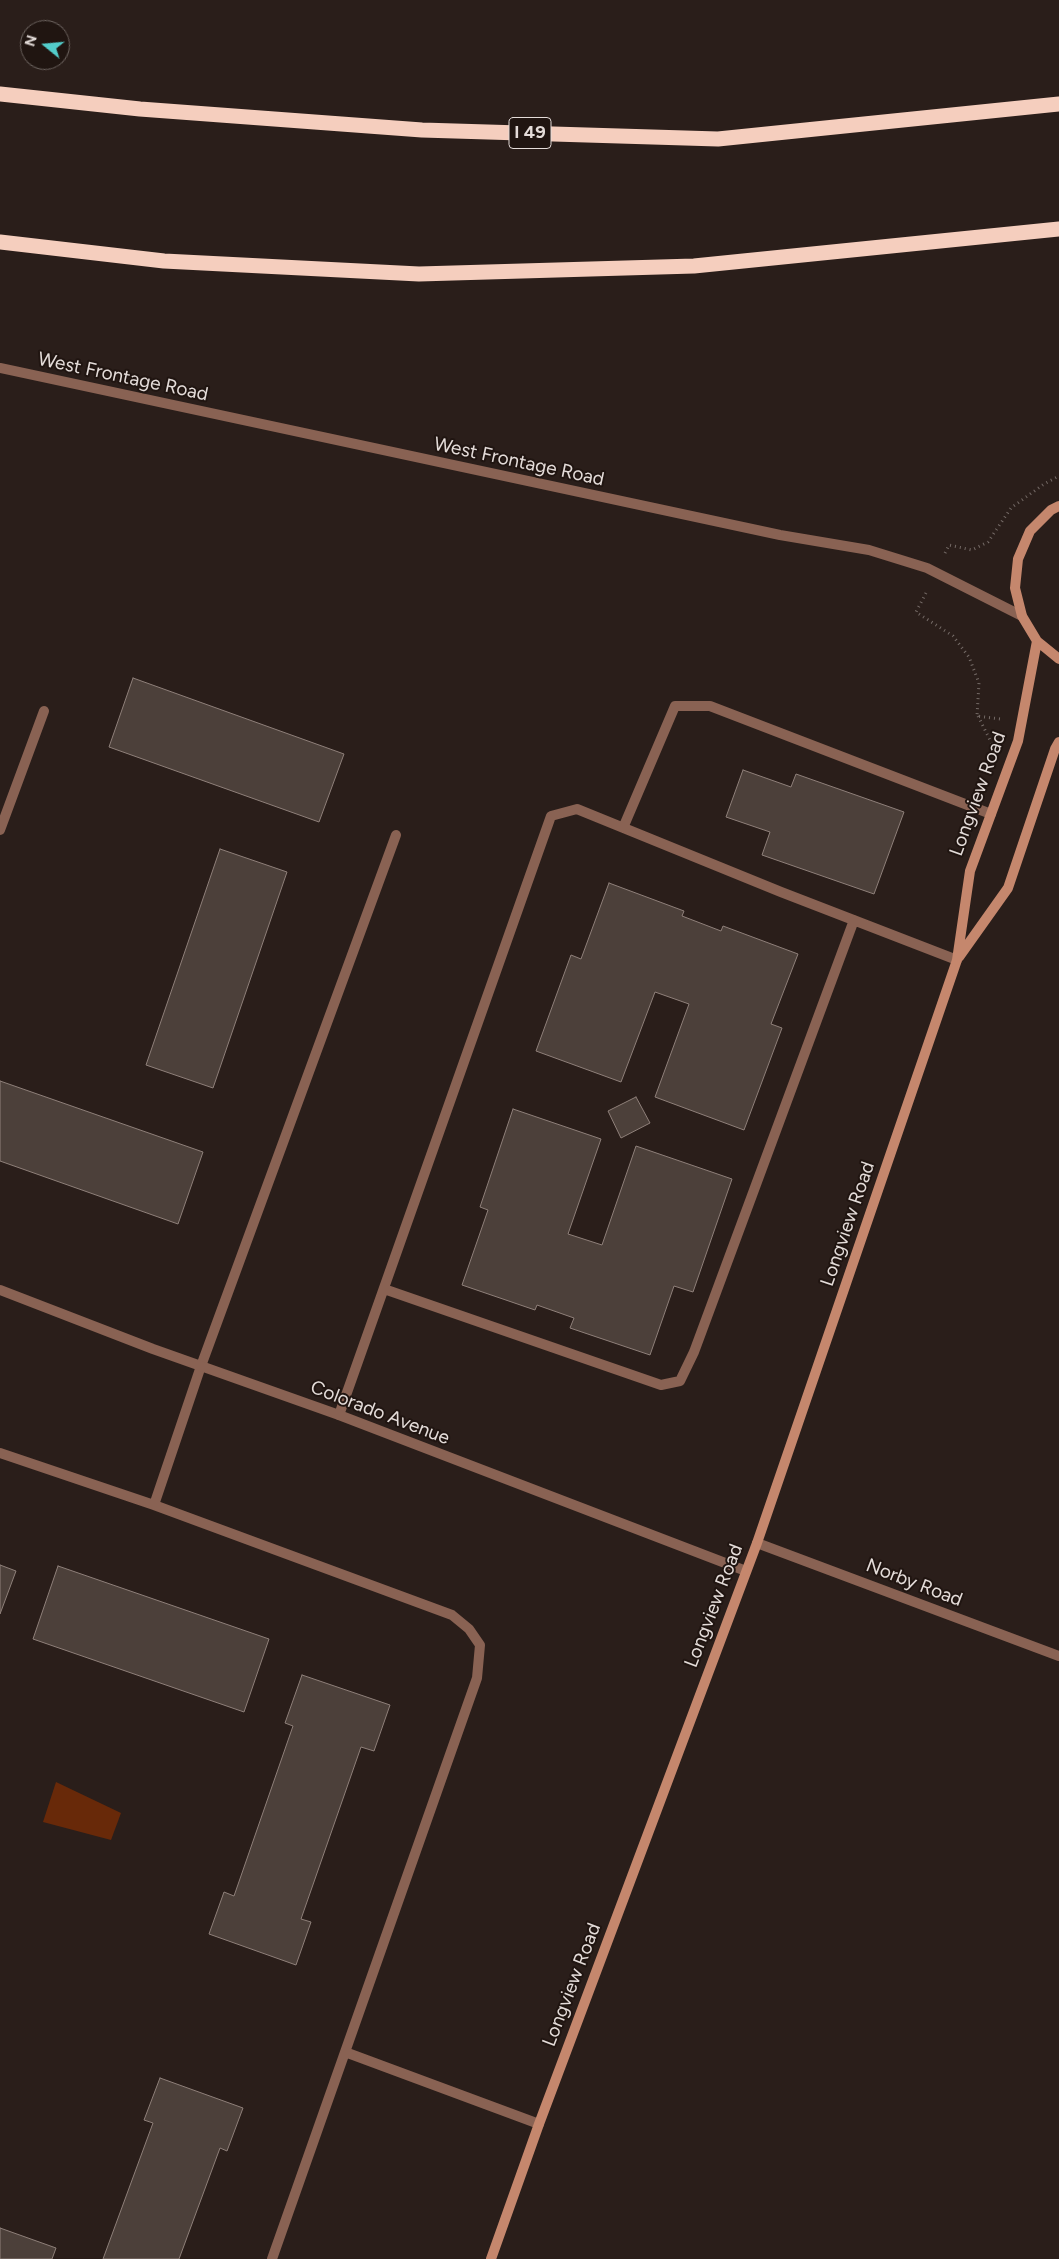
<!DOCTYPE html>
<style>
body{margin:0}
#map{position:relative;width:1059px;height:2259px;overflow:hidden;background:#2a1e1a;font-family:Figtree,sans-serif}
canvas{display:block}
.north{position:absolute;left:20px;top:20px;width:50px;height:50px;box-sizing:border-box;background:#201511;border:1px solid #6e6561;border-radius:50%;rotate:287deg;font-size:14px;font-weight:700;line-height:20px;text-align:center;color:#e4dcd9}
.north::after{content:'';display:block;margin:auto;width:18px;height:22px;background:#53cdcb;clip-path:polygon(50% 0,100% 100%,50% 72%,0 100%)}
</style>
<div id="map">
<canvas width="1059" height="2259"></canvas>
<div class="north">N</div>
</div>
<script>
const ctx = document.querySelector('canvas').getContext('2d');
ctx.lineJoin = 'round';
function fill(path, color) { ctx.fillStyle = color; ctx.fill(path, 'evenodd'); }
const poly = rows => new Path2D(rows.map(r => 'M' + r).join(''));
function stroke(path, color, width, dash) { ctx.strokeStyle = color; ctx.lineWidth = width; ctx.lineCap = dash ? 'butt' : 'round'; ctx.setLineDash(dash || []); ctx.stroke(path); }
function label(font, color, halo, rows, align = 'center') {
  ctx.font = font + ' Figtree,sans-serif'; ctx.lineWidth = 4; ctx.setLineDash([]); ctx.textBaseline = 'middle'; ctx.strokeStyle = halo; ctx.fillStyle = color; for (const [text, x, y, turn = 0] of rows) {
    ctx.save(); ctx.translate(x, y); ctx.rotate((+turn || 0) * Math.PI / 180); ctx.textAlign = isNaN(turn) ? turn : align; if (halo) ctx.strokeText(text, 0, 0); ctx.fillText(text, 0, 0); ctx.restore();
  }
}
fill(poly([
 [56,1782,121,1813,111,1840,43,1822]
]), '#682909');
const building = poly([
 [133,678,344,754,319,822,109,747,133,678],
 [743,770,791,787,796,774,904,812,874,894,762,855,770,832,726,817,743,770],
 [220,849,287,872,213,1088,146,1065,220,849],
 [609,883,684,911,682,916,721,931,723,926,798,954,771,1024,782,1028,744,1130,655,1097,689,1004,655,992,621,1082,536,1051,571,955,581,959,609,883],
 [0,1081,203,1152,178,1224,0,1161,0,1081],
 [636,1097,650,1123,621,1138,608,1111,636,1097],
 [513,1109,601,1139,568,1234,602,1245,636,1146,732,1179,693,1292,674,1286,650,1355,570,1328,574,1318,537,1305,535,1310,462,1285,488,1210,480,1207,513,1109],
 [0,1565,16,1571,0,1614,0,1565],
 [58,1566,269,1639,244,1712,33,1639,58,1566],
 [302,1675,390,1705,374,1751,361,1747,301,1919,311,1922,296,1965,209,1934,224,1892,234,1896,293,1726,285,1723,302,1675],
 [160,2078,243,2108,227,2151,220,2148,179,2259,103,2259,153,2123,144,2120,160,2078],
 [0,2228,56,2248,52,2259,0,2259,0,2228]
]);
fill(building, '#4c403a');
stroke(building, '#8f807a', 1);
stroke(poly([
 [945,553,949,545,972,550,988,542,1011,508,1044,484,1059,476],
 [926,593,916,612,953,636,969,657,979,683,977,716,1000,719],
 [978,716,992,744]
]), '#756b67', 3, [1, 4]);
stroke(poly([
 [623,828,675,706,710,706,991,814],
 [0,830,44,711],
 [384,1289,661,1385,680,1381,694,1352,854,920],
 [339,1415,551,816,577,809,781,892,957,960],
 [0,1453,154,1505,452,1615,469,1629,480,1645,477,1678,272,2259],
 [154,1505,201,1366,396,835],
 [345,2052,539,2124]
]), '#896253', 10);
stroke(poly([
 [0,1290,153,1349,339,1415,746,1571],
 [757,1543,1059,1656]
]), '#896253', 10);
stroke(poly([
 [0,368,780,535,869,550,927,568,1022,616]
]), '#896253', 10);
stroke(poly([
 [1059,506,1051,510,1030,531,1018,559,1015,588,1022,616,1037,641,1059,659],
 [959,957,1008,888,1055,749,1059,742],
 [491,2259,539,2124,757,1543,957,960,970,871,1018,741,1037,641]
]), '#c5876d', 10);
stroke(poly([
 [0,94,140,109,422,130,718,139,1059,104],
 [0,242,164,261,419,274,694,266,1059,229]
]), '#f5cebe', 15);
for (const [x, y, w] of [
 [530,133,42]
]) { const box = new Path2D(); box.roundRect(x - w / 2, y - 15.5, w, 31, 4); ctx.fillStyle = '#201511'; ctx.fill(box); stroke(box, '#e4dcd9', 1); }
label('bold 18px', '#e4dcd9', null, [
 ["I 49",530,133]
]);
label('19px', '#e4dcd9', '#201511', [
 ["West Frontage Road",123,377,12],
 ["West Frontage Road",519,462,12],
 ["Longview Road",978,794,-70],
 ["Longview Road",848,1224,-71],
 ["Colorado Avenue",380,1413,21],
 ["Norby Road",914,1583,21],
 ["Longview Road",714,1606,-69],
 ["Longview Road",572,1985,-69]
]);
</script>
